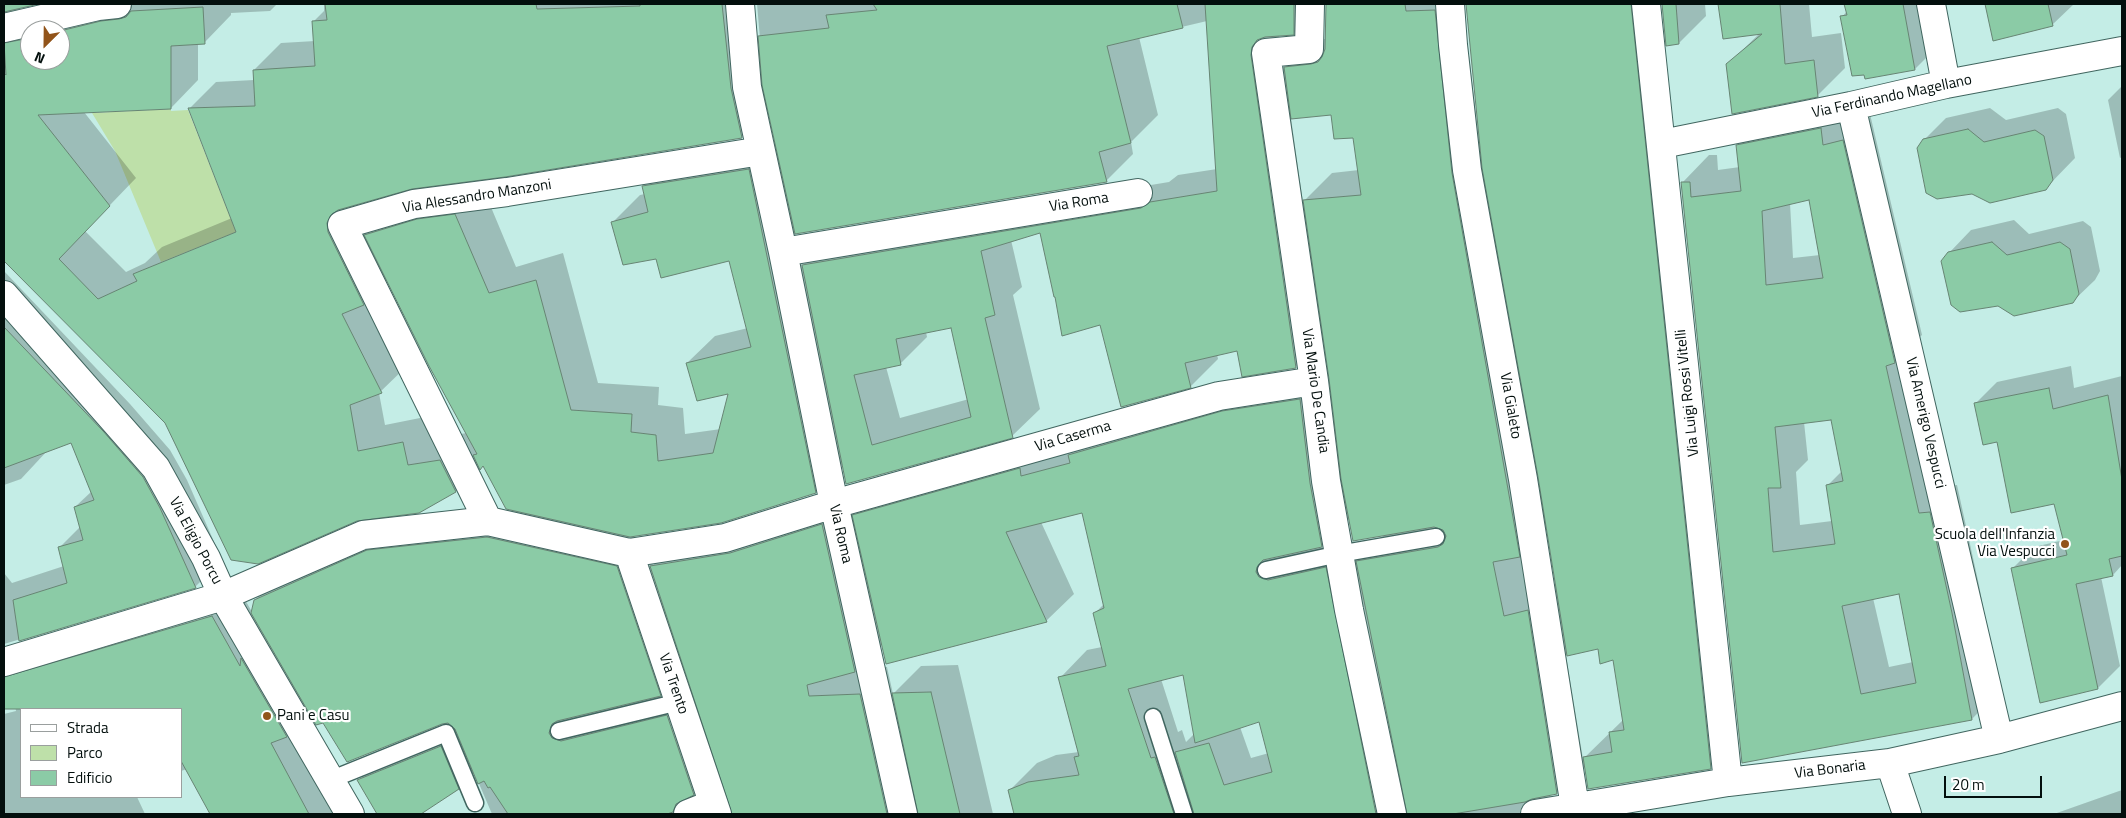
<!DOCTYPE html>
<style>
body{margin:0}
#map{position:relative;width:2126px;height:818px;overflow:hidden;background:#c4ede6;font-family:"Titillium Web",sans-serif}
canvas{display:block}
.frame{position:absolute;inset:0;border:5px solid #030f0d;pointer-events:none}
.legend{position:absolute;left:20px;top:708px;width:162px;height:90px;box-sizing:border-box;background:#fff;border:1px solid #9a9f9e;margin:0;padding:6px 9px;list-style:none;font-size:15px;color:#030f0d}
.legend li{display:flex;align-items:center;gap:10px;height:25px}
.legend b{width:25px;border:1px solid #9a9f9e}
.north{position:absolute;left:20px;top:20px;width:50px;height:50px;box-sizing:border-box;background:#fff;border:1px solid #9a9f9e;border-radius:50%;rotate:203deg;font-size:14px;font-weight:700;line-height:20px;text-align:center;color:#030f0d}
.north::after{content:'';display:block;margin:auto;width:18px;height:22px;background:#92541a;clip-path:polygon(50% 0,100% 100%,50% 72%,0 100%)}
.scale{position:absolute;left:1944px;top:776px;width:98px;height:22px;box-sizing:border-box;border:2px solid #030f0d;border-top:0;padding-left:6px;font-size:15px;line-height:18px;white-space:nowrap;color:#030f0d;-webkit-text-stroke:4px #fff;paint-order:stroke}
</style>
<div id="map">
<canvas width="2126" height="818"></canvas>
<div class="frame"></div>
<ul class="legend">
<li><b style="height:6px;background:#fff"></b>Strada</li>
<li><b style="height:14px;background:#bee0a9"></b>Parco</li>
<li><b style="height:14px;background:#8bcba6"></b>Edificio</li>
</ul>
<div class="north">N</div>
<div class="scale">20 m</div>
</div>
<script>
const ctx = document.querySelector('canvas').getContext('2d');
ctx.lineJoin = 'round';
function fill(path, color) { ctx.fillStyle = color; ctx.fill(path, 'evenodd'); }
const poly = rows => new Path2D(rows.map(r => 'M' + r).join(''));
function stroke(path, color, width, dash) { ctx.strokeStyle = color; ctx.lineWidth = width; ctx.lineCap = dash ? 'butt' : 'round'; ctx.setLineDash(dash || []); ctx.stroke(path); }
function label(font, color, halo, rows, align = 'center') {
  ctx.font = font + ' "Titillium Web",sans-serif'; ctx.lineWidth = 4.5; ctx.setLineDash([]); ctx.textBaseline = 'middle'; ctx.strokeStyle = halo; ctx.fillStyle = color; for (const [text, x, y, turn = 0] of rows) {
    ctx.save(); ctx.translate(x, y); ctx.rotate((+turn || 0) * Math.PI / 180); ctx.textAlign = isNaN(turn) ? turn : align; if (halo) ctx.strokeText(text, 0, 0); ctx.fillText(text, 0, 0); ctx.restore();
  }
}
fill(poly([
 [171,109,171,111,188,110,236,232,161,262,115,151,92,113]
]), '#bee0a9');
fill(poly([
 [4,4,34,4,18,7,20,12,90,4,277,4,270,11,231,13,231,15,204,43,198,43,198,80,171,108,84,112,136,178,85,231,126,272,145,263,162,247,232,218,189,109,216,82,254,80,254,70,281,43,315,41,313,22,324,11,324,4,753,4,761,74,763,74,757,4,1321,4,1320,6,1293,34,1279,35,1284,69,1312,40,1325,39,1327,4,1463,4,1481,157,1483,157,1467,4,1660,4,1738,740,1710,767,1585,765,1557,793,1549,795,1567,814,1026,814,1025,811,1015,814,1009,791,1037,763,1056,755,1079,752,1060,678,1087,650,1102,647,1094,614,1104,604,1082,511,1041,522,1074,594,1046,621,882,644,858,668,887,667,893,694,921,666,958,665,993,814,492,814,474,772,458,788,418,814,379,814,359,780,386,753,456,724,323,721,310,712,301,721,351,814,211,814,187,769,181,771,181,709,21,709,21,797,137,797,145,814,4,814,4,714,16,711,10,677,38,650,239,589,252,612,255,600,282,573,395,523,514,510,484,464,456,491,419,512,166,422,4,259],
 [1207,21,1217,169,1178,175,1169,182,830,238,802,266,795,233,1106,181,1133,154,1131,142,1158,115,1139,37],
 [30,30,60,30,60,60,30,60],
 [769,109,776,142,671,159,644,186,645,194,640,195,613,222,656,257,730,260,748,328,715,336,687,363,730,392,721,429,685,434,683,408,658,405,659,387,598,383,563,253,516,267,483,188,393,208,369,232,355,204,412,187,742,137],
 [1332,113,1354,136,1359,170,1332,173,1303,202,1291,118],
 [1041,232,1056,295,1191,386,1218,359,1217,354,1238,349,1296,367,1325,338,1341,462,1339,463,1337,455,1327,372,1251,384,881,488,854,516,850,498,678,539,653,565,644,539,629,536,815,492,843,464,1012,436,1040,409,1013,295,1022,287,1011,240],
 [388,279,467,433,435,438,430,416,385,425,379,393,408,365,373,294],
 [952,327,969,399,900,418,886,367,900,364,927,337,926,332],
 [1531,442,1533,442,1542,489,1539,490],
 [1350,518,1384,535,1357,562,1353,541,1320,548],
 [1548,527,1557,584,1531,589,1523,551],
 [1599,648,1614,659,1624,719,1583,759,1566,655],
 [686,669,693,689,658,697],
 [1184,673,1195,733,1186,742,1182,730,1178,732,1161,679],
 [1260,720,1269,753,1251,758,1240,727],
 [719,768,729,798,713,803,700,787],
 [1663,4,1705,4,1706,16,1679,43,1667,44],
 [1720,4,1809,4,1812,37,1841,33,1845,68,1817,96,1727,65,1760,33,1724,37],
 [1846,4,1929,4,1937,47,1915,69,1865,74,1842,17,1847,11],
 [1986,4,2074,4,2052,25,1993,39],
 [2122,86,2122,157,2120,158,2108,100],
 [1990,108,2006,120,2058,108,2066,114,2075,158,2045,189,1924,140,1946,118],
 [1870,114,1922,335,1914,342,1946,486,1957,485,1979,585,1999,691,1972,719,1743,762,1682,183,1709,155,1717,155,1718,170,1740,167,1737,146,1764,118],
 [1810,199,1820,255,1793,258,1790,203],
 [1832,419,1842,471,1827,486,1832,521,1800,525,1796,472,1808,460,1804,422],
 [1900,592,1913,662,1889,667,1873,598],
 [2014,220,2029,234,2083,221,2091,227,2100,271,2095,280,2072,302,1949,253,1971,230],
 [4,271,130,404,170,450,187,480,222,560,195,587,4,644,4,573,12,583,64,566,59,548,80,527,75,507,92,491,72,442,48,450,21,479,4,485],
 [2071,366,2074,388,2122,376,2122,565,2113,575,2101,577,2120,666,2098,688,2041,702,2012,569,2034,547,2064,540,2055,502,1998,440,1976,403,1997,382],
 [2122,790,2122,814,2054,814]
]), '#0003');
const building = poly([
 [4,4,39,4,4,12,4,4],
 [325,4,536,4,537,9,640,6,640,4,722,4,731,88,742,138,505,177,412,189,338,210,331,215,327,223,328,232,364,305,342,314,382,393,350,405,358,451,403,442,408,465,440,460,456,492,419,513,357,521,258,564,231,560,165,423,4,261,4,73,6,75,4,43,30,38,30,60,60,60,60,31,101,21,119,19,126,17,131,11,203,7,205,44,171,46,171,109,38,115,110,206,59,259,98,299,137,281,133,274,236,232,188,108,255,106,253,70,315,66,312,21,327,20,325,4],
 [873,4,1177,4,1183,28,1107,46,1131,143,1099,152,1107,182,795,234,762,85,758,36,829,28,826,15,877,10,873,4],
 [1205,4,1294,4,1294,35,1265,37,1257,40,1252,47,1251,55,1296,368,1242,377,1237,351,1185,363,1191,388,1121,407,1100,325,1062,336,1055,297,1054,297,1040,233,981,251,995,315,985,318,1013,438,846,484,802,265,1141,208,1150,202,1217,191,1205,4],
 [951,328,971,417,872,445,854,375,901,365,896,339,951,328],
 [1326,4,1405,4,1406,11,1435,10,1452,173,1520,557,1493,562,1504,616,1528,610,1557,794,1532,799,1525,802,1453,814,1407,814,1356,561,1438,547,1443,544,1446,536,1443,530,1434,527,1353,541,1341,479,1329,379,1303,200,1361,195,1353,138,1334,139,1331,115,1291,119,1284,67,1311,64,1318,62,1322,57,1325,49,1326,4],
 [1466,4,1631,4,1711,769,1588,789,1583,757,1612,752,1609,732,1624,730,1613,660,1600,664,1598,649,1567,656,1538,477,1482,168,1466,4],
 [1662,4,1676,4,1679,44,1666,46,1662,4],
 [1718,4,1780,4,1785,64,1814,60,1818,97,1732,114,1726,64,1762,34,1723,39,1718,4],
 [1844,4,1903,4,1915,70,1865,79,1864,75,1852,76,1840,16,1847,15,1844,4],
 [1985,4,2048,4,2053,26,1993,41,1985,4],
 [1821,128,1823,145,1843,140,1895,363,1886,366,1919,513,1930,512,1952,613,1972,720,1742,763,1681,182,1690,182,1691,197,1741,191,1736,145,1821,128],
 [1809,200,1823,278,1766,285,1762,211,1809,200],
 [1831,420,1843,481,1826,485,1835,544,1773,552,1768,488,1781,488,1775,427,1831,420],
 [1899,594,1916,683,1861,694,1842,606,1899,594],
 [1968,129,1984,142,2035,130,2044,136,2053,180,2046,190,1990,203,1972,194,1937,199,1926,193,1917,148,1923,139,1968,129],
 [749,169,816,493,721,523,630,537,506,509,483,466,480,470,473,455,477,454,429,366,364,235,417,219,455,214,489,293,536,280,571,410,632,414,631,432,656,435,658,461,713,453,728,394,697,401,686,363,751,347,729,261,661,278,656,259,623,265,611,222,648,212,642,186,749,169],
 [1992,242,2007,255,2060,242,2070,249,2079,294,2073,303,2014,316,1998,306,1960,312,1951,305,1941,261,1948,252,1992,242],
 [4,327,103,431,143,477,160,508,196,588,19,641,13,600,67,583,58,547,83,540,74,507,94,500,71,443,4,468,4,327],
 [2049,388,2053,409,2108,395,2122,480,2122,556,2109,559,2113,576,2076,584,2098,689,2040,703,2011,568,2067,555,2054,504,2011,513,1997,442,1983,445,1974,403,2049,388],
 [1300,399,1310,483,1322,547,1263,560,1257,567,1256,572,1259,577,1268,580,1326,567,1376,814,1194,814,1175,752,1209,743,1224,785,1272,772,1259,722,1195,743,1183,675,1128,689,1151,758,1155,757,1174,814,1014,814,1008,790,1028,782,1079,775,1074,757,1079,756,1058,677,1106,666,1093,613,1104,608,1082,513,1006,532,1047,622,886,664,852,515,1020,468,1021,476,1070,463,1068,455,1222,411,1300,399],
 [822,524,855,672,807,685,809,696,860,694,887,814,732,814,650,566,730,553,822,524],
 [487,537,617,566,661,696,557,721,552,724,549,733,552,738,561,741,667,715,694,795,676,804,673,812,667,814,508,814,490,787,488,788,484,781,478,784,455,729,448,723,442,724,347,762,323,723,316,725,251,613,254,600,367,550,487,537],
 [212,616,240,666,241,658,287,737,271,743,309,814,210,814,181,761,181,709,4,709,4,677,212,616],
 [931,692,960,814,918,814,892,693,931,692],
 [441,746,459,789,421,814,377,814,357,780,441,746]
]);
fill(building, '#8bcba6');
stroke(building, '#678473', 1);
const service = poly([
 [1266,570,1339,554,1436,537],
 [1153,717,1184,814],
 [559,731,679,702],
 [330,780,446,733,475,803]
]);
const minor = poly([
 [740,4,747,87,783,252,834,504,903,814],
 [1310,4,1309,49,1266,53,1314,381,1326,481,1349,610,1392,814],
 [1450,4,1453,45,1467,170,1523,479,1575,807],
 [1646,4,1728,782],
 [1931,4,1946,84],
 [4,28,98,6,117,4],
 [1851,106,1999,739],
 [1662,144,1851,106,1946,84,2122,51],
 [783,252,1138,193],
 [488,521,342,225,414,204,507,192,761,151],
 [629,553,717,814],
 [4,662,223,596,363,535,488,521,629,553,725,538,834,504,1219,396,1314,381],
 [1890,763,1907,814],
 [688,814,713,804],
 [1535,814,1728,782,1890,763,1999,739,2122,706]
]);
const tertiary = poly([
 [4,295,156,468,206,558,223,596,350,814]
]);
stroke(service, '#416660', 19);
stroke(minor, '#416660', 30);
stroke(tertiary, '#416660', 30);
stroke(service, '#fff', 16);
stroke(minor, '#fff', 28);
stroke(tertiary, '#fff', 28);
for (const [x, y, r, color] of [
 [2065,544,5,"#92541a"],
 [267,716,5,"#92541a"]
]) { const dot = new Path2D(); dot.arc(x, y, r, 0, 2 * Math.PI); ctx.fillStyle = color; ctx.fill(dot); stroke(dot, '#fff', 2); }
label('15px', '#030f0d', '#fff', [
 ["Via Ferdinando Magellano",1892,97,-12],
 ["Via Alessandro Manzoni",477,197,-9],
 ["Via Roma",1079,203,-9],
 ["Via Mario De Candia",1315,391,82],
 ["Via Luigi Rossi Vitelli",1688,393,-96],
 ["Via Gialeto",1510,406,80],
 ["Via Amerigo Vespucci",1925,423,77],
 ["Via Caserma",1073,437,-16],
 ["Via Roma",840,534,77],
 ["Via Eligio Porcu",195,541,62],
 ["Via Trento",673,684,71],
 ["Via Bonaria",1830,770,-7]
]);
label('15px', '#030f0d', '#fff', [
 ["Scuola dell'Infanzia",2055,535],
 ["Via Vespucci",2055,552],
 ["Pani e Casu",277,716,"left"]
], 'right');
</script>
